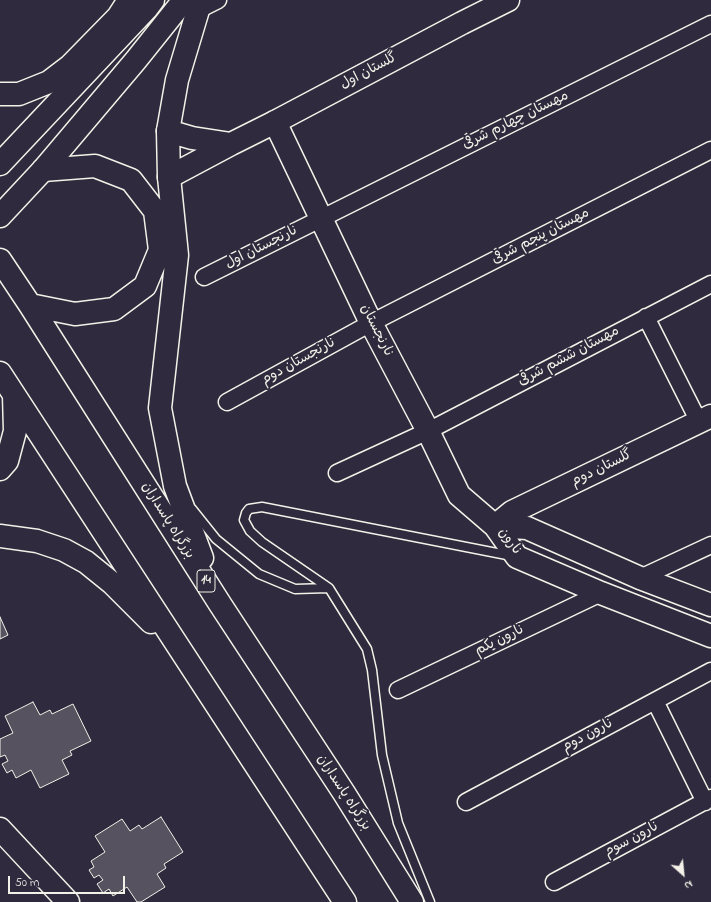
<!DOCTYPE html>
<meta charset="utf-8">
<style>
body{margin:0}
#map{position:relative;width:711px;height:902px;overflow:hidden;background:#2f2a3d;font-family:"Indie Flower",sans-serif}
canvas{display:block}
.north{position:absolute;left:663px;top:854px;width:40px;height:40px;-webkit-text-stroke:3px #2f2a3d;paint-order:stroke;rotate:153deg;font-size:11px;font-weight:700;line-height:16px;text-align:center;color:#f4f1e8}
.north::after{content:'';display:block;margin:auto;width:14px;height:18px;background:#f4f1e8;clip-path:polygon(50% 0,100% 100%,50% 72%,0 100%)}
.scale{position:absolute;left:8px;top:876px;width:117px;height:18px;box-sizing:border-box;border:2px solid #f4f1e8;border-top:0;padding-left:5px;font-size:12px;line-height:14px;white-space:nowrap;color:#f4f1e8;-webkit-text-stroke:3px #2f2a3d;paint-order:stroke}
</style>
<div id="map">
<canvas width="711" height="902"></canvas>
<div class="north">N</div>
<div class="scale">50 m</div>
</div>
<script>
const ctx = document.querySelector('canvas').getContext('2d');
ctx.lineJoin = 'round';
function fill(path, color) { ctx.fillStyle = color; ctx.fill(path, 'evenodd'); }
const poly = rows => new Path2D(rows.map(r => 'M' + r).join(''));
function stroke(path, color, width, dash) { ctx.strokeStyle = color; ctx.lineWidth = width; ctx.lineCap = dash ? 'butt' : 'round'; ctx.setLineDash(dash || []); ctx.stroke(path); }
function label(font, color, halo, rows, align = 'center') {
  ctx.font = font + ' "Indie Flower","Playpen Sans Arabic",sans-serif'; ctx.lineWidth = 4; ctx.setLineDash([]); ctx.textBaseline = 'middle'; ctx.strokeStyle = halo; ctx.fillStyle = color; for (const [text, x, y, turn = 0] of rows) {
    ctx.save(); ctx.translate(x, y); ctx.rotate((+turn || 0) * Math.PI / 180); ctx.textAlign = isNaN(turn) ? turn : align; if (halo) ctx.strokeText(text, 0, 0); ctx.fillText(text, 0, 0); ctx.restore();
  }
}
const building = poly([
 [0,617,8,635,0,639,0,617],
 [33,702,40,715,50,710,52,714,73,704,91,741,70,751,72,755,62,760,69,774,40,788,31,770,16,778,12,770,7,773,2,764,8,761,5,755,0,757,0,739,13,733,5,716,33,702],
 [161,817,183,852,164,864,166,868,157,874,165,887,141,902,137,902,127,887,113,896,109,889,103,893,97,884,103,880,99,875,94,878,89,870,94,867,91,861,105,852,95,836,122,819,130,831,139,825,142,829,161,817]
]);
fill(building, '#56525f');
stroke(building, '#f4f1e8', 1);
const lane = poly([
 [192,509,216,539,259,574,295,589,329,588,367,649,372,670,382,755,398,823,430,902],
 [329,588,262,542,250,531,244,520,246,513,249,509,262,507,512,556]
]);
const street = poly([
 [198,10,218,0],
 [204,277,711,24],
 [646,317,699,422],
 [227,402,371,323,711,150],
 [337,473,428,431,711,284],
 [640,578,711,545],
 [398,690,601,593],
 [655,701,705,802],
 [466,802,711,671],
 [554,882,711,798]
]);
const secondary = poly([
 [275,122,371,323,428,431,459,495,495,526,512,512,711,416],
 [711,605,640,578,527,528,495,526,517,557,601,593,711,636],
 [0,829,68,902]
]);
const primary = poly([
 [168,131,192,138,231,144],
 [0,164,147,8,153,0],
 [169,177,231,144,275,122,462,23,508,0],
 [0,216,43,170,136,60,184,0]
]);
const highway = poly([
 [202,0,198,10,177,80,168,131,169,177,177,255,160,408,175,486,202,558],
 [0,94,19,94,49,82,70,66,118,17,129,0],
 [0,260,30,305,220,604,344,793,412,902],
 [30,305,75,314,114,309,145,286,160,250,155,211,131,180,95,166,43,170],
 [0,373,345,902],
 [0,469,7,461,15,431,14,395],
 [0,536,37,541,64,550,86,562,112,583,151,622]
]);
stroke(lane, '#f4f1e8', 11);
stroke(street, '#f4f1e8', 19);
stroke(secondary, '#f4f1e8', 25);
stroke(primary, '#f4f1e8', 25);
stroke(highway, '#f4f1e8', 25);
stroke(lane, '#2f2a3d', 8);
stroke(street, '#2f2a3d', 16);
stroke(secondary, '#2f2a3d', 22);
stroke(primary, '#2f2a3d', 22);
stroke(highway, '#2f2a3d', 22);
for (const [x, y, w] of [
 [206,581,18]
]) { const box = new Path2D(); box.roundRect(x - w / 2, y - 11, w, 22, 3); ctx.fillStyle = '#2f2a3d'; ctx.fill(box); stroke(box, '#f4f1e8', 1); }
label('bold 13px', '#f4f1e8', null, [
 ["14",206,581]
]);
label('14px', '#f4f1e8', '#2f2a3d', [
 ["گلستان اول",369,72,-28],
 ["مهستان چهارم شرقی",516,121,-26],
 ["مهستان پنجم شرقی",541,237,-27],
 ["نارنجستان اول",262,248,-27],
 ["نارنجستان",376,331,63],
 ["مهستان ششم شرقی",569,357,-28],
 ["نارنجستان دوم",299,362,-29],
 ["گلستان دوم",602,469,-26],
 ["بزرگراه پاسداران",167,521,58],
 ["نارون",509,542,54],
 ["نارون یکم",500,641,-26],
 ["نارون دوم",588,736,-28],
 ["بزرگراه پاسداران",343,793,57],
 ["نارون سوم",632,840,-28]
]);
</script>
